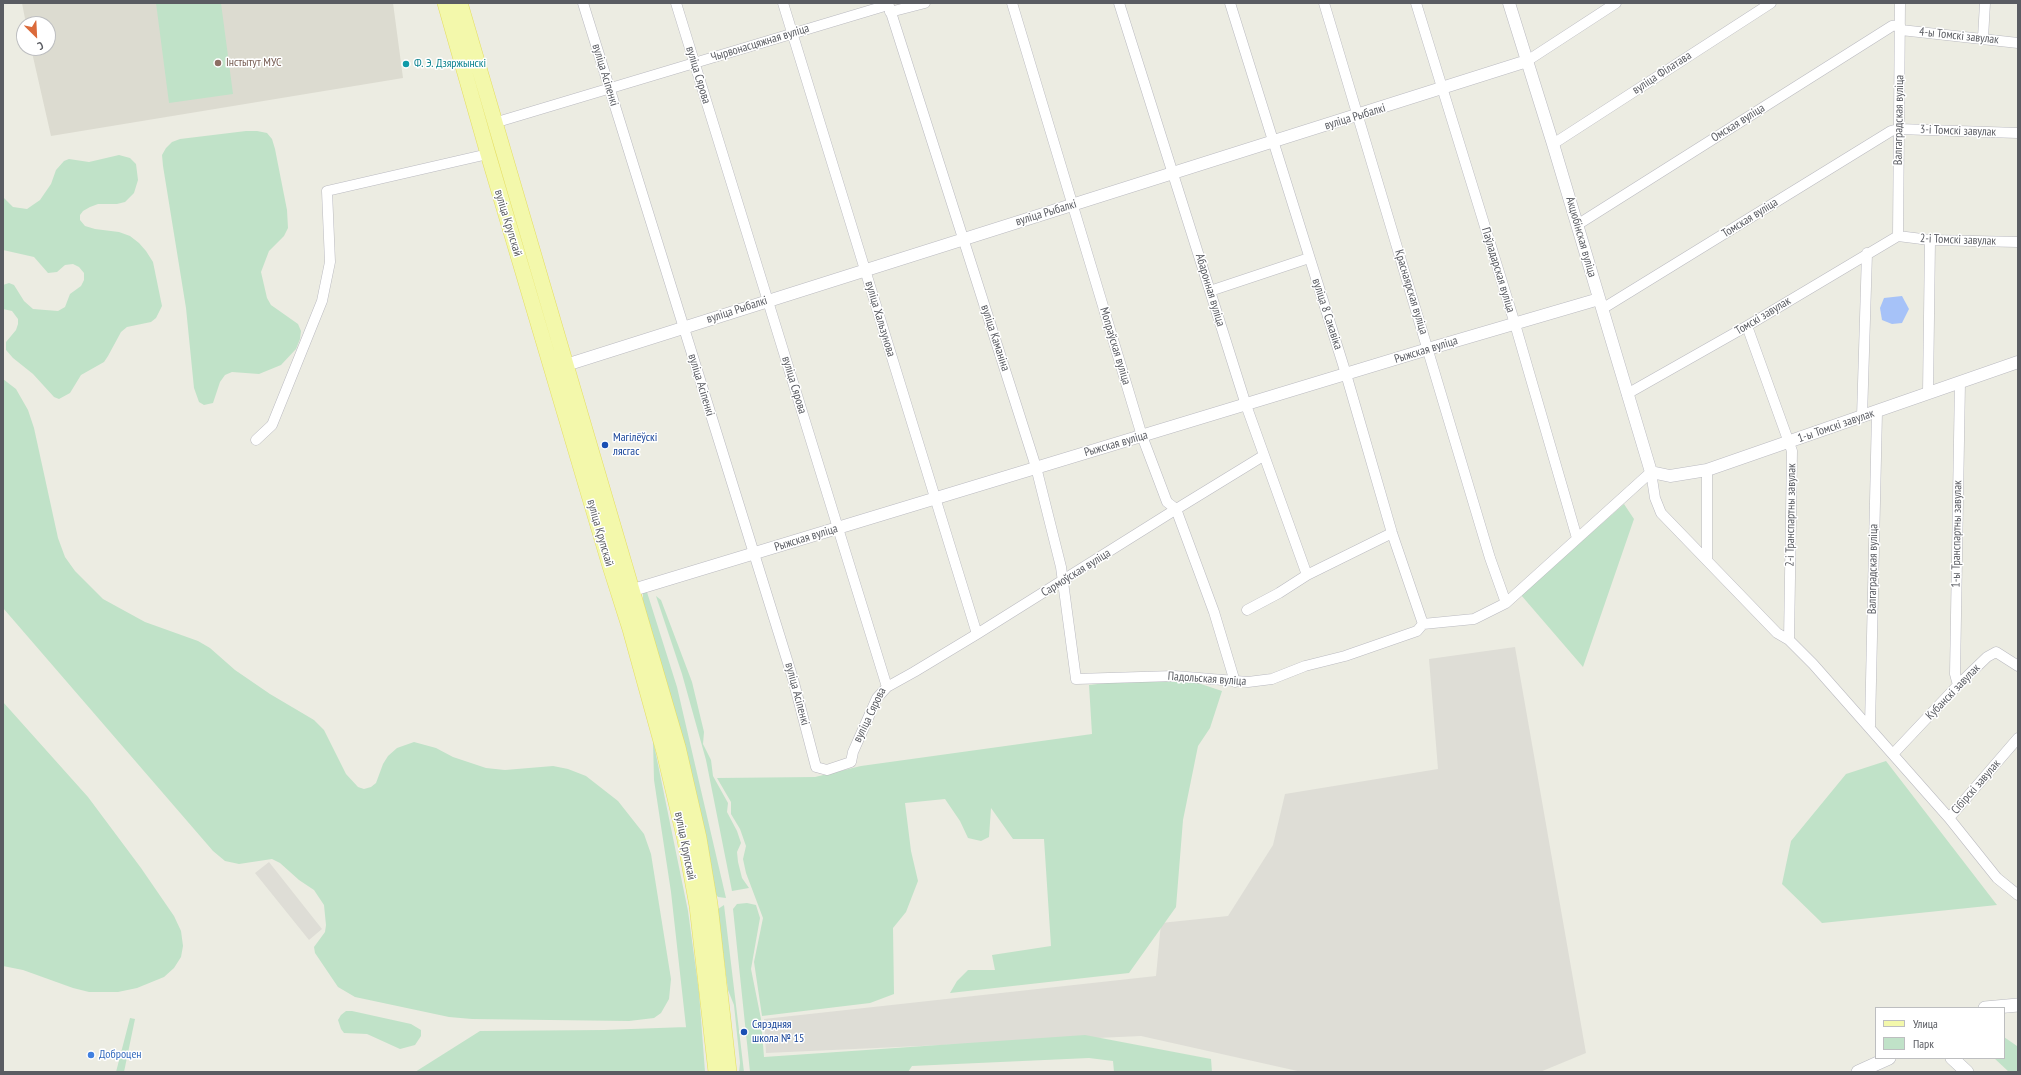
<!DOCTYPE html>
<meta charset="utf-8">
<style>
body{margin:0}
#map{position:relative;width:2021px;height:1075px;overflow:hidden;background:#ecece2;font-family:"PT Sans Narrow",sans-serif}
canvas{display:block}
.frame{position:absolute;inset:0;border:4px solid #5a5c62;pointer-events:none}
.legend{position:absolute;left:1875px;top:1007px;width:130px;height:52px;box-sizing:border-box;background:#fff;border:1px solid #bdbec0;margin:0;padding:5px 7px;list-style:none;font-size:12px;color:#5a5c62}
.legend li{display:flex;align-items:center;gap:8px;height:20px}
.legend b{width:20px;border:1px solid #bdbec0}
.north{position:absolute;left:16px;top:16px;width:40px;height:40px;box-sizing:border-box;background:#fff;border:1px solid #bdbec0;border-radius:50%;rotate:156deg;font-size:11px;font-weight:700;line-height:16px;text-align:center;color:#5a5c62}
.north::after{content:'';display:block;margin:auto;width:14px;height:18px;background:#db6a3a;clip-path:polygon(50% 0,100% 100%,50% 72%,0 100%)}
</style>
<div id="map">
<canvas width="2021" height="1075"></canvas>
<div class="frame"></div>
<ul class="legend">
<li><b style="height:5px;background:#f3f8ab"></b>Улица</li>
<li><b style="height:11px;background:#c0e2c8"></b>Парк</li>
</ul>
<div class="north">С</div>
</div>
<script>
const ctx = document.querySelector('canvas').getContext('2d');
ctx.lineJoin = 'round';
function fill(path, color) { ctx.fillStyle = color; ctx.fill(path, 'evenodd'); }
const poly = rows => new Path2D(rows.map(r => 'M' + r).join(''));
function stroke(path, color, width, dash) { ctx.strokeStyle = color; ctx.lineWidth = width; ctx.lineCap = dash ? 'butt' : 'round'; ctx.setLineDash(dash || []); ctx.stroke(path); }
function label(font, color, halo, rows, align = 'center') {
  ctx.font = font + ' "PT Sans Narrow",sans-serif'; ctx.lineWidth = 3; ctx.setLineDash([]); ctx.textBaseline = 'middle'; ctx.strokeStyle = halo; ctx.fillStyle = color; for (const [text, x, y, turn = 0] of rows) {
    ctx.save(); ctx.translate(x, y); ctx.rotate((+turn || 0) * Math.PI / 180); ctx.textAlign = isNaN(turn) ? turn : align; if (halo) ctx.strokeText(text, 0, 0); ctx.fillText(text, 0, 0); ctx.restore();
  }
}
fill(poly([
 [1515,647,1586,1053,1540,1072,1302,1072,1141,1036,766,1053,764,1019,1156,976,1161,923,1228,916,1273,845,1285,794,1438,769,1429,659],
 [269,862,322,929,309,940,255,873]
]), '#deddd6');
fill(poly([
 [22,3,393,3,403,78,51,136,31,48,48,48,48,24,26,24]
]), '#dcdbd0');
fill(poly([
 [156,3,221,3,233,94,169,103],
 [246,131,257,131,267,133,272,139,275,149,287,210,288,228,284,236,269,251,261,272,267,298,271,305,298,324,301,331,300,339,296,349,281,365,259,374,232,372,225,375,220,382,213,403,204,405,199,402,194,388,186,308,163,166,162,155,166,148,172,142,180,139],
 [119,155,130,158,136,164,138,180,134,193,125,202,117,204,98,204,90,207,83,211,80,215,80,220,85,226,95,229,119,232,130,236,139,243,146,251,153,262,162,306,156,318,151,322,127,327,121,332,108,356,104,362,81,375,70,393,59,399,54,397,33,374,13,358,6,350,6,342,16,330,18,324,18,319,12,311,3,309,3,285,9,283,14,285,24,301,33,309,58,311,65,307,70,294,81,286,84,280,84,273,79,267,73,264,65,265,57,272,48,273,34,257,3,250,3,197,13,207,27,209,40,200,51,184,56,170,64,161,69,159,89,162],
 [3,379,16,389,28,410,34,428,58,538,65,557,75,571,103,599,145,622,198,641,210,648,235,670,270,694,314,720,324,730,346,774,358,787,364,789,371,787,376,783,383,764,388,756,397,748,414,742,436,748,453,757,486,768,505,770,553,766,568,769,586,776,618,801,644,834,651,854,671,979,669,999,661,1013,654,1018,629,1021,472,1019,449,1017,355,997,338,987,315,953,314,947,325,932,326,925,324,905,314,890,299,880,280,863,272,859,239,864,225,861,213,851,3,608],
 [1624,504,1634,519,1583,667,1521,595],
 [646,589,677,687,726,898,718,897,714,892,667,686,643,601,643,592],
 [656,596,661,600,692,682,704,732,703,744,711,760,713,776,728,803,727,812,737,831,741,843,737,852,738,862,742,878,749,888,732,891,706,760,682,674],
 [1165,676,1201,684,1222,691,1210,728,1198,746,1183,820,1176,907,1129,973,950,993,957,981,968,970,995,970,992,955,1051,946,1044,839,1013,839,991,808,989,837,981,841,968,838,960,821,945,799,905,803,911,851,918,881,906,912,893,928,894,994,870,1003,762,1016,754,962,763,918,746,873,743,859,746,846,740,829,731,814,731,802,717,778,815,777,861,766,1092,734,1089,685],
 [3,702,88,797,141,868,174,916,181,931,183,946,181,957,174,968,164,977,137,988,118,992,89,992,73,988,23,970,3,966],
 [653,740,688,911,699,992,705,1072,691,1072,671,892,654,780],
 [1886,761,1997,905,1822,923,1782,884,1791,841,1846,774],
 [747,903,756,905,760,918,751,969,761,1019,764,1057,1085,1035,1211,1059,1212,1072,1114,1072,1113,1061,1089,1058,912,1066,908,1072,750,1072,733,909,737,904],
 [724,905,744,1072,739,1072,740,1063,734,1005,728,990,718,915,718,909],
 [346,1011,352,1011,411,1024,421,1030,421,1036,415,1045,400,1049,367,1034,344,1033,341,1029,338,1020,341,1015],
 [130,1018,135,1019,124,1072,116,1072],
 [686,1027,691,1072,415,1072,480,1031,604,1030],
 [2004,1037,2017,1046,2018,1044,2018,1072,2009,1072,1994,1058,2004,1058]
]), '#c0e2c8');
fill(poly([
 [1902,296,1909,309,1902,323,1892,324,1882,320,1880,308,1884,298]
]), '#a6c2f8');
const minor = poly([
 [583,3,793,679,816,767,827,770,851,762,853,752,877,698,887,687,676,3],
 [783,3,977,634],
 [888,3,1036,467,1061,567,1076,679,1174,676,1248,682,1272,679,1305,666,1345,656,1417,631,1423,624],
 [1012,3,1142,436,1167,502,1176,509,1214,612,1235,682],
 [1119,3,1246,405,1307,575],
 [1230,3,1346,374,1392,533,1423,624],
 [1324,3,1490,558,1506,603],
 [1416,3,1515,324,1577,538],
 [890,12,925,3],
 [1901,30,2018,43],
 [1983,38,1985,3],
 [1527,61,1616,3],
 [494,123,888,5],
 [1553,144,1771,3],
 [1577,225,1892,26,1900,25],
 [1898,236,1900,3],
 [1898,236,1930,240,2018,242],
 [1210,291,1309,258],
 [1602,309,1891,131,1898,129,2018,133],
 [1747,326,1792,451,1789,640],
 [1928,393,1930,240],
 [1627,394,1747,326,1898,236],
 [1862,417,1867,253],
 [256,440,272,425,322,301,330,262,327,191,488,154],
 [1651,472,1655,498,1661,513,1777,633,1789,640,1813,664,1949,818,1997,878,2018,895],
 [1707,560,1707,470],
 [1247,610,1279,593,1307,575,1392,533],
 [1423,624,1474,619,1506,603,1651,472],
 [1958,685,1955,674,1960,382],
 [887,687,914,672,977,634,1170,513,1263,456],
 [1870,726,1877,412],
 [1893,754,1958,685,1987,657,1996,652,2018,666],
 [1949,818,2018,738]
]);
const tertiary = poly([
 [1509,3,1553,144,1651,472,1670,476,1707,470,2018,362],
 [566,365,1527,61],
 [633,590,1428,349,1599,299]
]);
const secondary = poly([
 [1985,1008,2018,1005],
 [1952,1058,1967,1072],
 [1858,1072,1889,1058]
]);
const primary = poly([
 [445,3,488,154,610,566,630,629,664,752,685,840,697,906,716,1072],
 [460,3,678,747,699,838,710,904,729,1072]
]);
stroke(minor, '#babac0', 11);
stroke(tertiary, '#babac0', 13);
stroke(secondary, '#b8b9bf', 14);
stroke(primary, '#e5de62', 16);
stroke(minor, '#fff', 10);
stroke(tertiary, '#fff', 12);
stroke(secondary, '#fff', 13);
stroke(primary, '#f3f8ab', 15);
for (const [x, y, r, color] of [
 [218,63,4,"#8d6e63"],
 [406,64,4,"#0f9aa8"],
 [605,445,4,"#1a4fb4"],
 [744,1032,4,"#1a4fb4"],
 [91,1055,4,"#3f7fe0"]
]) { const dot = new Path2D(); dot.arc(x, y, r, 0, 2 * Math.PI); ctx.fillStyle = color; ctx.fill(dot); stroke(dot, '#fff', 1.5); }
label('12px', '#5a5c62', '#fff', [
 ["4-ы Томскі завулак",1959,36,6],
 ["Чырвонасцяжная вуліца",760,43,-17],
 ["вуліца Філатава",1662,73,-33],
 ["вуліца Асіпенкі",605,75,73],
 ["вуліца Сярова",698,75,73],
 ["вуліца Рыбалкі",1355,117,-17],
 ["Валгаградская вуліца",1899,120,-89],
 ["Омская вуліца",1738,123,-32],
 ["3-і Томскі завулак",1958,131,2],
 ["вуліца Рыбалкі",1046,213,-17],
 ["Томская вуліца",1750,218,-32],
 ["вуліца Крупскай",508,223,73],
 ["Акцюбінская вуліца",1581,237,74],
 ["2-і Томскі завулак",1958,240,2],
 ["Паўладарская вуліца",1498,270,73],
 ["Абаронная вуліца",1210,290,73],
 ["Краснаярская вуліца",1411,292,73],
 ["вуліца Рыбалкі",737,310,-18],
 ["вуліца 8 Сакавіка",1327,314,72],
 ["Томскі завулак",1763,316,-31],
 ["вуліца Хальзунова",880,319,73],
 ["вуліца Каманіна",995,338,72],
 ["Мопраўская вуліца",1115,346,73],
 ["Рыжская вуліца",1426,350,-17],
 ["вуліца Асіпенкі",701,385,73],
 ["вуліца Сярова",794,385,73],
 ["1-ы Томскі завулак",1836,426,-19],
 ["Рыжская вуліца",1116,444,-16],
 ["2-і Транспартны завулак",1791,515,-89],
 ["вуліца Крупскай",600,533,74],
 ["1-ы Транспартны завулак",1957,534,-89],
 ["Рыжская вуліца",806,538,-17],
 ["Валгаградская вуліца",1873,569,-89],
 ["Сармоўская вуліца",1076,573,-32],
 ["Падольская вуліца",1207,679,4],
 ["Кубанскі завулак",1953,692,-46],
 ["вуліца Асіпенкі",797,694,75],
 ["вуліца Сярова",870,715,-64],
 ["Сібірскі завулак",1976,787,-49],
 ["вуліца Крупскай",685,846,79]
]);
label('12px', '#785e54', '#fff', [
 ["Інстытут МУС",226,63]
], 'left');
label('12px', '#0d838f', '#fff', [
 ["Ф. Э. Дзяржынскі",414,64]
], 'left');
label('12px', '#164399', '#fff', [
 ["Магілёўскі",613,438],
 ["лясгас",613,452],
 ["Сярэдняя",752,1025],
 ["школа № 15",752,1039]
], 'left');
label('12px', '#366cbe', '#fff', [
 ["Доброцен",99,1055]
], 'left');
</script>
